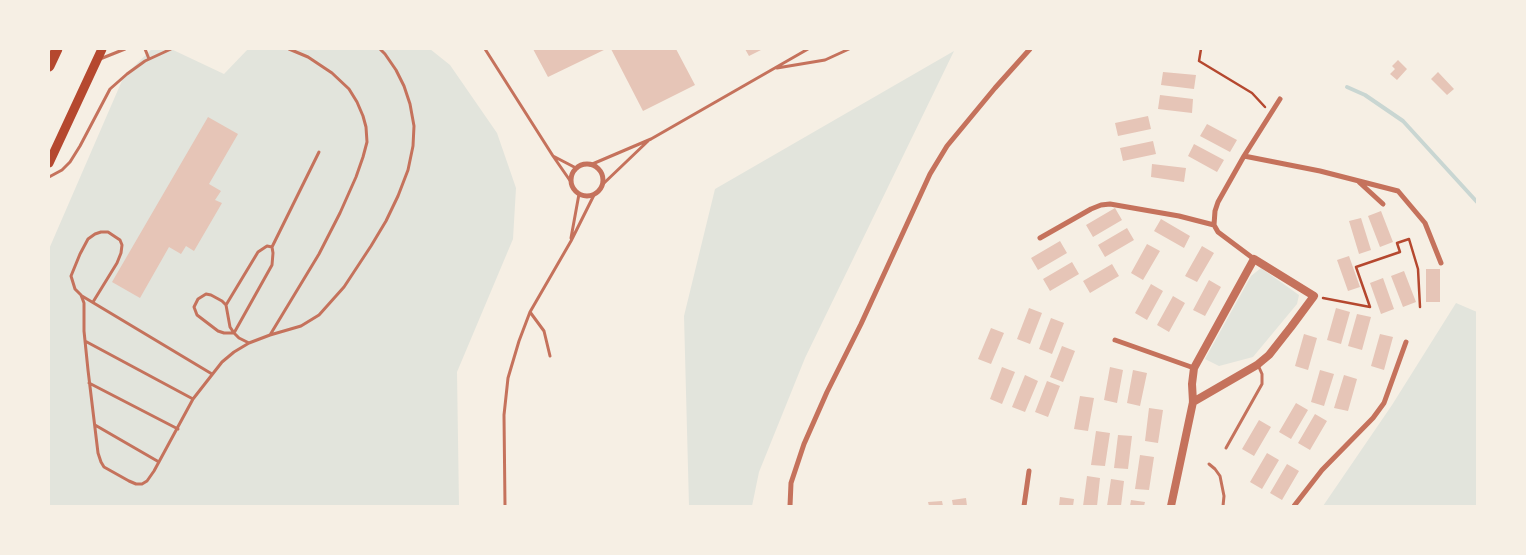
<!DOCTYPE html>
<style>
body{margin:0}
#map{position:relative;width:1526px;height:555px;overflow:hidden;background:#f6efe4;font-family:Mulish,sans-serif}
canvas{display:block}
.frame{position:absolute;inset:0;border:50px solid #f6efe4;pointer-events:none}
</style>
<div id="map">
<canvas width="1526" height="555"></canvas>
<div class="frame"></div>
</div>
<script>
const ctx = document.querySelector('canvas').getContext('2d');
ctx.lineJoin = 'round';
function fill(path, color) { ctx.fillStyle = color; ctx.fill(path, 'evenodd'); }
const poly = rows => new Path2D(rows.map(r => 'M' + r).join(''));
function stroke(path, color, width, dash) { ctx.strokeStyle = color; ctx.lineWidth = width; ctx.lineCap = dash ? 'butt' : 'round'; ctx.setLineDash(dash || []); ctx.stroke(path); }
fill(poly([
 [152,49,171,49,224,74,248,49,430,49,450,65,497,133,516,188,513,239,457,372,459,506,49,506,49,249,124,76],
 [954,51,805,358,759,472,752,506,689,506,684,316,715,189],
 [1261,268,1299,295,1297,304,1253,357,1219,366,1205,359,1251,276],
 [1456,303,1477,312,1477,506,1323,506,1392,405]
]), '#e2e4dc');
stroke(poly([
 [1347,87,1365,95,1403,121,1477,202]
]), '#c9d6d2', 4);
fill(poly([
 [533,49,606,49,548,77],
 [611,49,676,49,695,85,643,111],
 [745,49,763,49,749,56],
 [1398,60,1407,69,1397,80,1390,74,1395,69,1392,66],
 [1163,72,1196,75,1194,89,1161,85],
 [1438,72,1454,89,1447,95,1431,79],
 [1160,95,1193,99,1192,113,1158,109],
 [1148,116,1151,129,1118,136,1115,123],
 [208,117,238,134,209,184,221,191,215,200,222,203,194,251,186,246,181,254,169,247,140,298,112,282],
 [1207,124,1237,140,1230,152,1200,136],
 [1153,141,1156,154,1123,161,1120,148],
 [1194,144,1224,160,1217,172,1188,156],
 [1152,164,1186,168,1184,182,1151,177],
 [1115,208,1122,220,1093,237,1086,225],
 [1381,211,1393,242,1380,247,1368,216],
 [1361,218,1371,250,1359,254,1349,221],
 [1161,219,1190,236,1184,248,1154,231],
 [1127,228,1134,240,1105,257,1098,245],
 [1060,241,1067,253,1038,270,1031,258],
 [1147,244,1160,251,1143,280,1131,273],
 [1202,246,1214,253,1197,282,1185,276],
 [1349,256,1360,287,1348,291,1337,260],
 [1072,262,1079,274,1050,291,1043,279],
 [1112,264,1119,276,1090,293,1083,281],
 [1426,269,1440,269,1440,302,1426,302],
 [1404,271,1416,302,1403,307,1391,276],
 [1383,278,1394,309,1381,314,1370,283],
 [1209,280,1221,287,1205,316,1193,310],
 [1151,284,1163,291,1147,320,1135,313],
 [1173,296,1185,303,1169,332,1157,325],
 [1029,308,1042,313,1030,344,1017,339],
 [1336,308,1350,312,1341,344,1327,340],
 [1357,314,1371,317,1362,350,1348,346],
 [1051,318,1064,323,1052,354,1039,349],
 [991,328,1004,333,991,364,978,359],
 [1304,334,1317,338,1308,370,1295,366],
 [1380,334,1393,337,1384,370,1371,366],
 [1062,346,1075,351,1063,382,1050,377],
 [1002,367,1015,372,1002,404,990,399],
 [1110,367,1123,370,1117,403,1104,400],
 [1133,370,1147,373,1140,406,1127,403],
 [1320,370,1334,374,1324,406,1311,402],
 [1025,375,1038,381,1025,412,1012,407],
 [1344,375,1357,379,1348,411,1334,408],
 [1047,381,1060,386,1048,417,1035,412],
 [1080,396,1094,398,1088,431,1074,429],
 [1296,403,1308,410,1291,439,1279,432],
 [1149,408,1163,410,1158,443,1145,441],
 [1315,414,1327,421,1310,450,1298,443],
 [1259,420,1271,427,1254,456,1242,449],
 [1096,431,1110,433,1105,466,1091,465],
 [1118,435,1132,436,1128,469,1114,468],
 [1267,453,1279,460,1262,489,1250,482],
 [1140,455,1154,457,1149,490,1135,489],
 [1287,464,1299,471,1282,500,1270,493],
 [1087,476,1100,478,1097,506,1083,506],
 [1111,479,1124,481,1121,506,1107,506],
 [1060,497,1074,499,1073,506,1059,506],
 [966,498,967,506,953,506,952,500],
 [1131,500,1145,502,1144,506,1130,506],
 [942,501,943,506,929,506,928,502]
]), '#e6c5b7');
stroke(poly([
 [1201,49,1199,61,1252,93,1265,107],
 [1323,298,1370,307,1356,267,1400,252,1397,243,1409,239,1418,269,1420,307]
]), '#b5482f', 2.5);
stroke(poly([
 [145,49,149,59],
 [485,49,553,156,571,182],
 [100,59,125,49],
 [777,68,825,60,849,49],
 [553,156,576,168],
 [590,165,651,139,808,49],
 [49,177,62,170,70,162,80,146,110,89,127,74,145,61,171,49],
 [602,185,648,141],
 [571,238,579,194],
 [272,247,319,152],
 [82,296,212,374],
 [93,302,117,263,121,253,122,245,120,240,108,232,101,232,95,234,88,239,80,254,71,276,75,289,81,295,84,303,84,331,88,370,98,453,101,462,104,467,129,481,136,484,142,484,147,481,154,471,193,399,222,362,234,352,249,343,270,335,301,326,319,315,344,287,371,246,386,221,398,196,408,170,413,146,414,126,410,104,404,86,396,70,385,54,380,49],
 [226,305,258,252,267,246,272,247,273,253,272,265,234,333,224,333,218,331,197,315,194,307,198,299,206,294,211,295,222,301,226,305,230,327,234,333,239,338,249,343],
 [530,312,544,331,550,356],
 [270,335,319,254,340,213,356,177,363,157,367,142,366,127,363,116,357,102,349,89,332,73,308,57,289,49],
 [85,341,193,399],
 [89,383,178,429],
 [95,425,159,462],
 [1226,448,1262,384,1262,374,1258,365],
 [1209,464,1215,469,1220,476,1224,496,1223,506],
 [505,506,504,415,508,378,519,341,530,312,571,241,595,193]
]), '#c5725c', 3);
stroke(poly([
 [1244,156,1320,171,1398,191,1425,223,1441,263],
 '571 180a16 16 0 1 1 32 0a16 16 0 1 1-32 0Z',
 [1359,182,1383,204],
 [1040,238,1091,209,1101,205,1110,204,1179,216,1214,225],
 [1254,259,1218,232,1214,225,1215,211,1218,202,1244,156,1280,99],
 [1115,340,1194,368],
 [790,506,791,483,804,444,827,392,861,324,930,174,947,146,995,88,1030,49],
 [1024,506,1029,471],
 [1294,506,1322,470,1373,418,1384,403,1406,342]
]), '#c5725c', 5);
stroke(poly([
 [1171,506,1193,402,1192,384,1194,368,1254,259,1314,296,1291,327,1269,355,1257,365,1193,402]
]), '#c5725c', 8);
stroke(poly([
 [49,163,102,49]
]), '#b5482f', 9);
stroke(poly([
 [49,66,57,49]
]), '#b5482f', 11);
</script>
